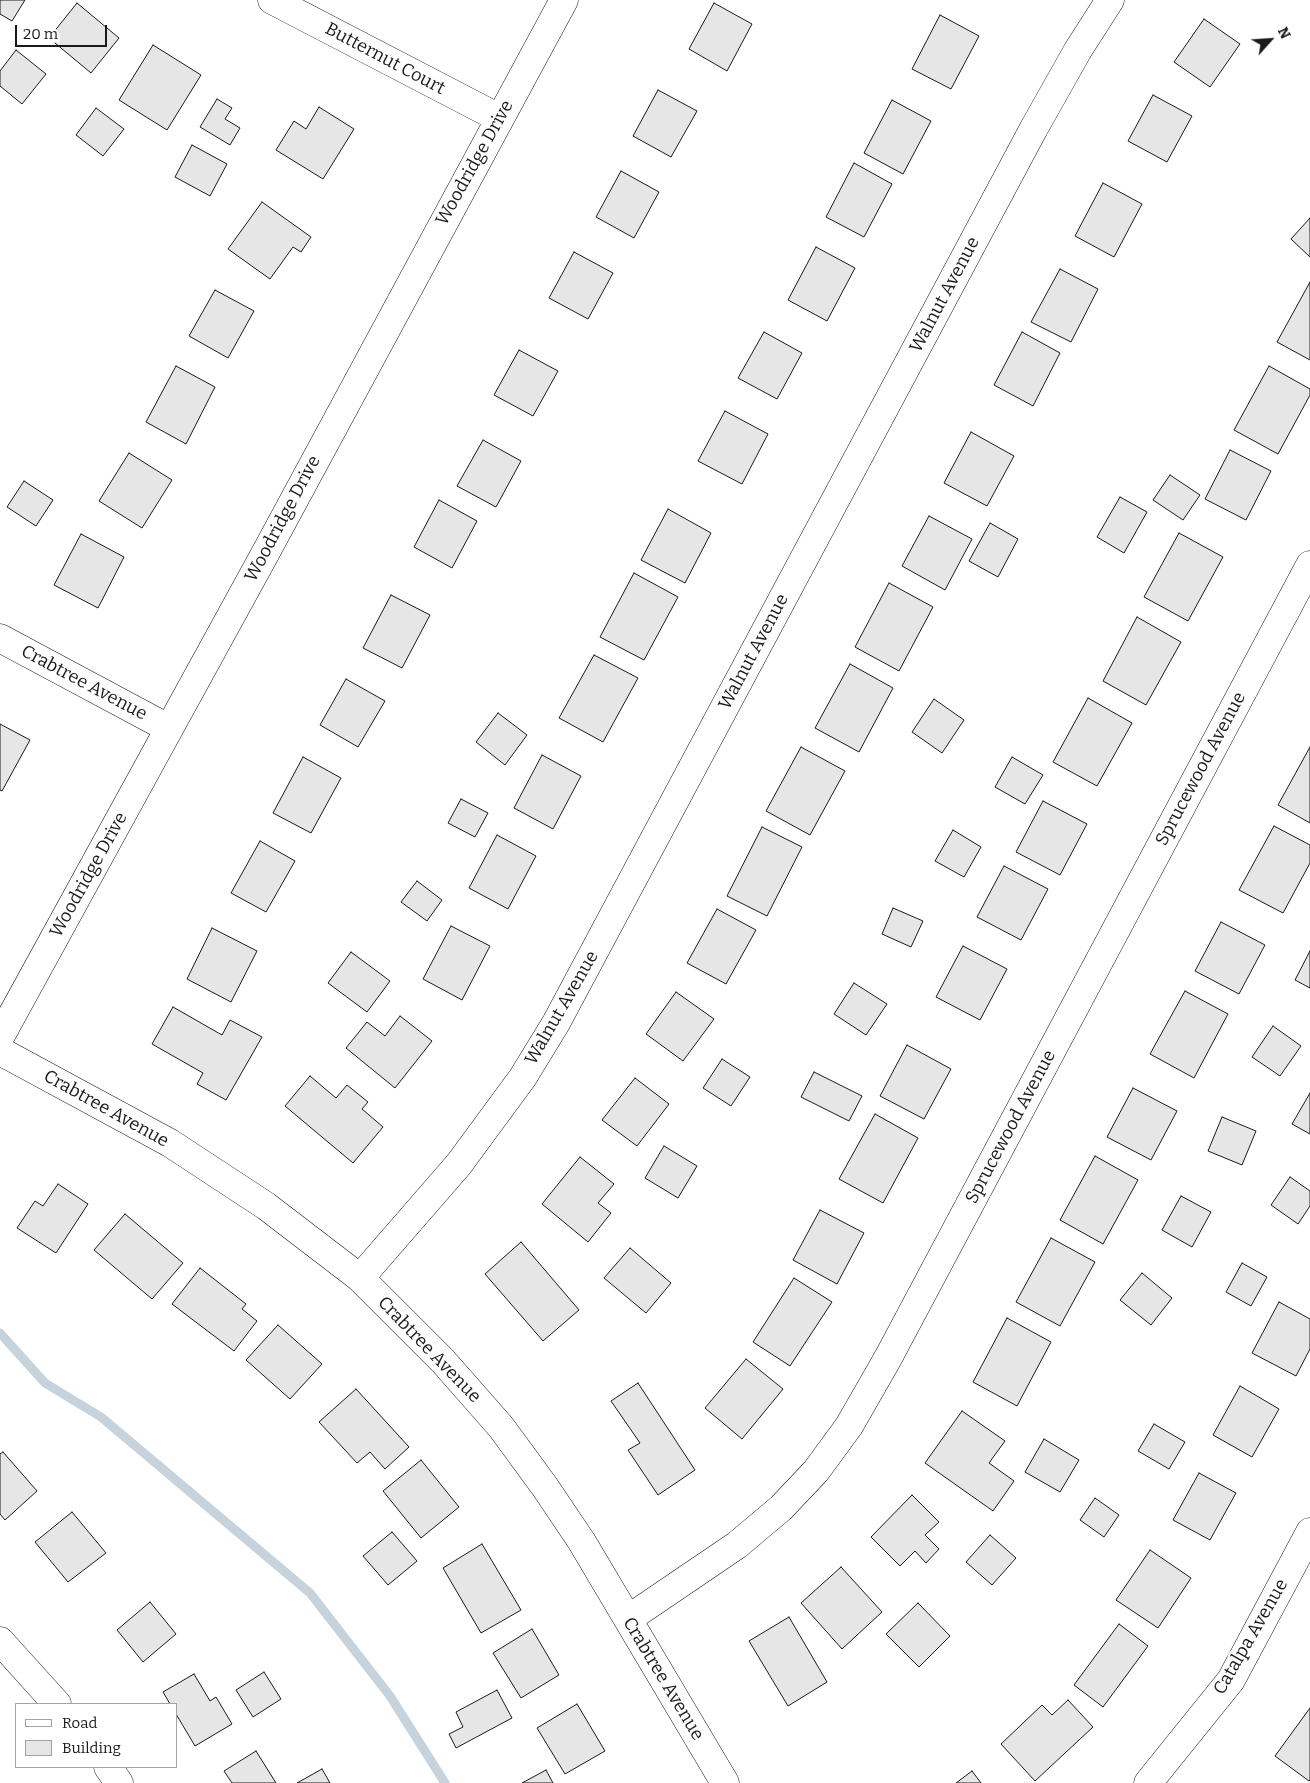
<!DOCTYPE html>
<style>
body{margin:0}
#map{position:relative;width:1310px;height:1783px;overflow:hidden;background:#fff;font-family:Bitter,serif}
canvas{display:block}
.legend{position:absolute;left:15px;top:1703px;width:162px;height:65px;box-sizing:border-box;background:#fff;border:1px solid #a3a3a3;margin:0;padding:6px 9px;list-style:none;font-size:15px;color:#1a1a1a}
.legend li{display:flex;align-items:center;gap:10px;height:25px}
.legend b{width:25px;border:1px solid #a3a3a3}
.north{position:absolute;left:1245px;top:15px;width:50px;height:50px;-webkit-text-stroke:4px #fff;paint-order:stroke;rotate:64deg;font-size:14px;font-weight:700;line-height:20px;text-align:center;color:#1a1a1a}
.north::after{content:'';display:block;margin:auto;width:18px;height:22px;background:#1a1a1a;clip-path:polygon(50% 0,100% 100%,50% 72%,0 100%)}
.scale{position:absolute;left:15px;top:25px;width:92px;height:22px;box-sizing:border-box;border:2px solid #1a1a1a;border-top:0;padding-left:6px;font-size:15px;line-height:18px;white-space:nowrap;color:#1a1a1a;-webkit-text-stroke:4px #fff;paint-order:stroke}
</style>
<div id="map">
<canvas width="1310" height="1783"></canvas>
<ul class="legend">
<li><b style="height:6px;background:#fff"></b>Road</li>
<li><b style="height:14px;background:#e6e6e6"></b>Building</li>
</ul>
<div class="north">N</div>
<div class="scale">20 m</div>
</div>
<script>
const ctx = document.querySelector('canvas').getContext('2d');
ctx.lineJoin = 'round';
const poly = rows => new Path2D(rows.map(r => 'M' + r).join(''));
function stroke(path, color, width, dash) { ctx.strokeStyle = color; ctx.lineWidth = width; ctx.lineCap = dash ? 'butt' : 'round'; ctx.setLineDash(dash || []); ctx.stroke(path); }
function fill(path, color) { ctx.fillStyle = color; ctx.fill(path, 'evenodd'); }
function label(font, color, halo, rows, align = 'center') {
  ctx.font = font + ' Bitter,serif'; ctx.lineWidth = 4; ctx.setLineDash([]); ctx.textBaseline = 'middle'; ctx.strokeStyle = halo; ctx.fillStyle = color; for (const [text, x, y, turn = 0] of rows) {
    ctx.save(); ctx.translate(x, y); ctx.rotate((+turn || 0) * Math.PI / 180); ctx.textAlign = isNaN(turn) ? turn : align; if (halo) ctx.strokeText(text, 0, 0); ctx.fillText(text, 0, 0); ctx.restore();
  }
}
stroke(poly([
 [0,1333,45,1383,101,1417,310,1593,390,1696,445,1783]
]), '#c6d2dc', 9);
const building = poly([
 [0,0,25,0,12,21,0,14,0,0],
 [77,3,119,38,91,73,49,38,77,3],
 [714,3,752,24,727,71,689,49,714,3],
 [940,15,979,36,951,89,912,69,940,15],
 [1204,19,1240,44,1210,87,1174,62,1204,19],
 [153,45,201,75,167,130,119,100,153,45],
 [16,50,46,74,22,104,0,86,0,71,16,50],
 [658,90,697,111,671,157,633,136,658,90],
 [1153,95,1192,116,1167,162,1128,141,1153,95],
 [217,99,232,108,225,119,240,128,230,145,200,127,217,99],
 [892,100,931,121,903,174,864,153,892,100],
 [319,107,354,129,323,179,276,150,294,121,306,129,319,107],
 [96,108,124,129,103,156,76,135,96,108],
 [192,145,227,164,210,196,175,177,192,145],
 [854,163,892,184,864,237,826,217,854,163],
 [621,171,659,192,634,238,596,217,621,171],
 [1103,183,1142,204,1114,257,1075,236,1103,183],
 [262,202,311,237,301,252,293,247,270,279,228,249,262,202],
 [1310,218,1310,257,1291,239,1310,218],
 [816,247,855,268,827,321,788,300,816,247],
 [574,252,613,273,588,319,549,298,574,252],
 [1060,269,1098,289,1071,342,1031,322,1060,269],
 [1310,282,1310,360,1277,342,1310,282],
 [215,290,254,311,228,358,189,336,215,290],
 [764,332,802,353,777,399,738,378,764,332],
 [1022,332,1060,353,1033,406,994,385,1022,332],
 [519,350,558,371,533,416,494,395,519,350],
 [176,366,215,387,186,444,146,422,176,366],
 [1269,366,1310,389,1310,395,1278,454,1234,430,1269,366],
 [725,411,768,434,742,484,698,461,725,411],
 [971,432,1014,456,987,506,944,483,971,432],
 [483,440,521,461,496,507,457,486,483,440],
 [1230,450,1271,471,1246,520,1205,499,1230,450],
 [129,453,172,480,142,528,99,501,129,453],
 [1170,475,1200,495,1183,520,1153,500,1170,475],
 [24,481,53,500,36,526,7,507,24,481],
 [1120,497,1147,512,1124,553,1097,537,1120,497],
 [439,500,477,521,452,568,414,547,439,500],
 [668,509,711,533,685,583,641,560,668,509],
 [929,516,972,539,945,590,902,566,929,516],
 [990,523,1018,539,998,577,969,561,990,523],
 [1179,533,1223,557,1188,621,1144,597,1179,533],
 [81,534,124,557,98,608,54,585,81,534],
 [634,573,678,597,644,660,600,637,634,573],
 [889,583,933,607,899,671,855,647,889,583],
 [391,595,430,615,402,668,363,648,391,595],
 [1137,617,1181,642,1146,705,1103,681,1137,617],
 [594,655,638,678,603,742,559,718,594,655],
 [850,664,893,688,859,752,815,728,850,664],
 [346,679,385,701,358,747,320,725,346,679],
 [1088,698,1132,723,1097,786,1053,762,1088,698],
 [934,699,964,720,942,753,912,732,934,699],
 [498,713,527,735,505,765,476,742,498,713],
 [0,724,30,740,2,791,0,790,0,724],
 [801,747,845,771,810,835,766,811,801,747],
 [1310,747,1310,823,1278,805,1310,747],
 [542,755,581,776,553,829,514,808,542,755],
 [303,757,341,778,311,833,273,813,303,757],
 [1012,757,1043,775,1025,804,995,787,1012,757],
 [461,799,488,813,475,837,448,823,461,799],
 [1043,801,1087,824,1060,875,1016,852,1043,801],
 [1274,826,1310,845,1310,863,1283,913,1239,890,1274,826],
 [762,827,802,847,767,916,727,896,762,827],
 [953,830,981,847,964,877,935,861,953,830],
 [497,835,536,856,508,909,469,888,497,835],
 [260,841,295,861,266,912,231,893,260,841],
 [1004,866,1048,889,1021,940,977,917,1004,866],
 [417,881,442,900,427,921,401,902,417,881],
 [893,908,923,921,911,947,882,934,893,908],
 [717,909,756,930,726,984,687,963,717,909],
 [1221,922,1265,945,1239,994,1195,971,1221,922],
 [451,926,490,946,462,1000,423,979,451,926],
 [212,928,257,951,231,1002,187,979,212,928],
 [963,946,1007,969,980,1020,936,997,963,946],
 [1310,951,1310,988,1295,980,1310,951],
 [351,952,390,981,367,1012,328,983,351,952],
 [854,983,887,1004,866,1035,834,1014,854,983],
 [1185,991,1228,1014,1194,1078,1150,1054,1185,991],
 [676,992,714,1019,683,1061,646,1034,676,992],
 [173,1007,222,1035,230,1020,262,1037,226,1100,197,1084,203,1073,152,1044,173,1007],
 [400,1016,432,1041,395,1088,346,1048,367,1022,385,1036,400,1016],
 [1273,1026,1301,1046,1280,1076,1252,1057,1273,1026],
 [907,1045,951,1069,924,1119,880,1096,907,1045],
 [722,1059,750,1077,731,1106,703,1088,722,1059],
 [814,1072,862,1096,849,1121,801,1097,814,1072],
 [310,1076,336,1098,347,1085,368,1102,362,1109,383,1127,353,1163,285,1106,310,1076],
 [635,1078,669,1104,637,1146,602,1120,635,1078],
 [1133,1088,1177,1111,1151,1160,1107,1137,1133,1088],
 [1310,1093,1310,1134,1292,1124,1310,1093],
 [875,1114,918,1138,883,1203,839,1179,875,1114],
 [1222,1117,1256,1131,1242,1165,1208,1151,1222,1117],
 [664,1146,697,1166,678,1198,645,1178,664,1146],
 [1095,1156,1138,1180,1103,1244,1060,1220,1095,1156],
 [580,1157,614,1184,598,1203,611,1213,588,1242,542,1204,580,1157],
 [1290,1177,1310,1191,1310,1206,1298,1224,1271,1205,1290,1177],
 [58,1184,88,1204,56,1253,17,1228,35,1201,43,1206,58,1184],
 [1181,1196,1211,1212,1192,1247,1162,1230,1181,1196],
 [820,1210,864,1233,837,1284,793,1260,820,1210],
 [125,1214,183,1263,152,1299,94,1250,125,1214],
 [1051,1238,1095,1262,1060,1326,1016,1302,1051,1238],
 [521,1242,579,1310,543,1341,485,1274,521,1242],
 [630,1248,671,1283,646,1313,604,1278,630,1248],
 [1242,1263,1267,1277,1251,1306,1226,1292,1242,1263],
 [200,1268,246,1304,242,1309,257,1321,234,1351,172,1304,200,1268],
 [1142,1273,1172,1298,1151,1325,1120,1300,1142,1273],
 [794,1278,832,1302,790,1366,753,1342,794,1278],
 [1279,1302,1310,1319,1310,1349,1296,1376,1252,1353,1279,1302],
 [1007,1318,1051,1342,1017,1406,973,1382,1007,1318],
 [278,1325,322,1364,290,1399,246,1360,278,1325],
 [746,1359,783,1389,742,1439,705,1408,746,1359],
 [638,1383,695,1470,658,1495,628,1450,640,1443,611,1401,638,1383],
 [1240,1386,1279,1409,1252,1457,1213,1435,1240,1386],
 [356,1389,409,1447,385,1469,370,1452,357,1463,319,1422,356,1389],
 [962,1411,1005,1441,989,1463,1014,1481,993,1511,925,1463,962,1411],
 [1154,1424,1185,1442,1169,1469,1138,1451,1154,1424],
 [1044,1439,1079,1460,1060,1492,1025,1472,1044,1439],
 [3,1452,37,1491,5,1520,0,1514,0,1454,3,1452],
 [421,1460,459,1507,421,1538,383,1491,421,1460],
 [1199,1473,1236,1493,1210,1540,1173,1520,1199,1473],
 [912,1495,939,1522,925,1535,939,1549,926,1563,915,1551,900,1566,871,1537,912,1495],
 [1095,1498,1119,1515,1104,1537,1080,1520,1095,1498],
 [72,1512,106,1553,68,1582,35,1542,72,1512],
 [392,1532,417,1561,388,1585,363,1556,392,1532],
 [990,1535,1016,1558,992,1585,966,1562,990,1535],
 [482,1544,521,1610,481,1633,443,1568,482,1544],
 [1150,1550,1191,1578,1158,1628,1116,1600,1150,1550],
 [841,1567,882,1612,842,1649,801,1603,841,1567],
 [150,1602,176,1634,143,1662,117,1630,150,1602],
 [918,1603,950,1636,919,1667,886,1634,918,1603],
 [789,1617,827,1682,788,1706,749,1641,789,1617],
 [1119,1624,1148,1646,1103,1707,1074,1685,1119,1624],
 [532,1629,559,1675,521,1698,493,1653,532,1629],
 [264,1672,281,1699,253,1717,236,1690,264,1672],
 [194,1674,210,1701,216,1697,232,1724,195,1746,176,1714,176,1704,170,1704,163,1692,194,1674],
 [497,1690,512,1718,456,1748,449,1734,463,1727,456,1712,497,1690],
 [1068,1700,1093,1727,1035,1781,1001,1744,1042,1705,1052,1715,1068,1700],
 [577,1704,605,1751,565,1774,537,1728,577,1704],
 [1310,1708,1310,1780,1309,1781,1275,1756,1310,1708],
 [256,1751,276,1783,232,1783,224,1771,256,1751],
 [322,1769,330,1783,297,1783,322,1769],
 [546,1770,553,1783,522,1783,546,1770],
 [972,1771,981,1783,956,1783,972,1771]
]);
fill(building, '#e6e6e6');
stroke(building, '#1a1a1a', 1);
const minor = poly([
 [272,0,499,118],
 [0,638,168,728],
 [0,1037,266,552,564,0],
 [0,1051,170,1143,266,1206,360,1278,443,1361,501,1427,545,1487,582,1542,725,1783],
 [360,1278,459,1164,523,1077,556,1023,1034,128,1078,50,1110,0],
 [628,1619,737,1545,781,1508,816,1471,849,1426,888,1358,1310,565],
 [0,1641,57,1704],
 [108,1767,119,1783],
 [1148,1783,1231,1680,1310,1532]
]);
stroke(minor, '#1a1a1a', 29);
stroke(minor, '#fff', 28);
label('18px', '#1a1a1a', '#fff', [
 ["Butternut Court",385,59,28],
 ["Woodridge Drive",475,163,-61],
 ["Walnut Avenue",945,295,-62],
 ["Woodridge Drive",283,519,-62],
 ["Walnut Avenue",754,652,-62],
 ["Crabtree Avenue",84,683,28],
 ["Sprucewood Avenue",1201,769,-62],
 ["Woodridge Drive",89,875,-61],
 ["Walnut Avenue",562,1008,-60],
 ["Crabtree Avenue",106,1109,29],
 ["Sprucewood Avenue",1011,1127,-62],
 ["Crabtree Avenue",429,1350,46],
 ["Catalpa Avenue",1251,1637,-60],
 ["Crabtree Avenue",663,1679,59]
]);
</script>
